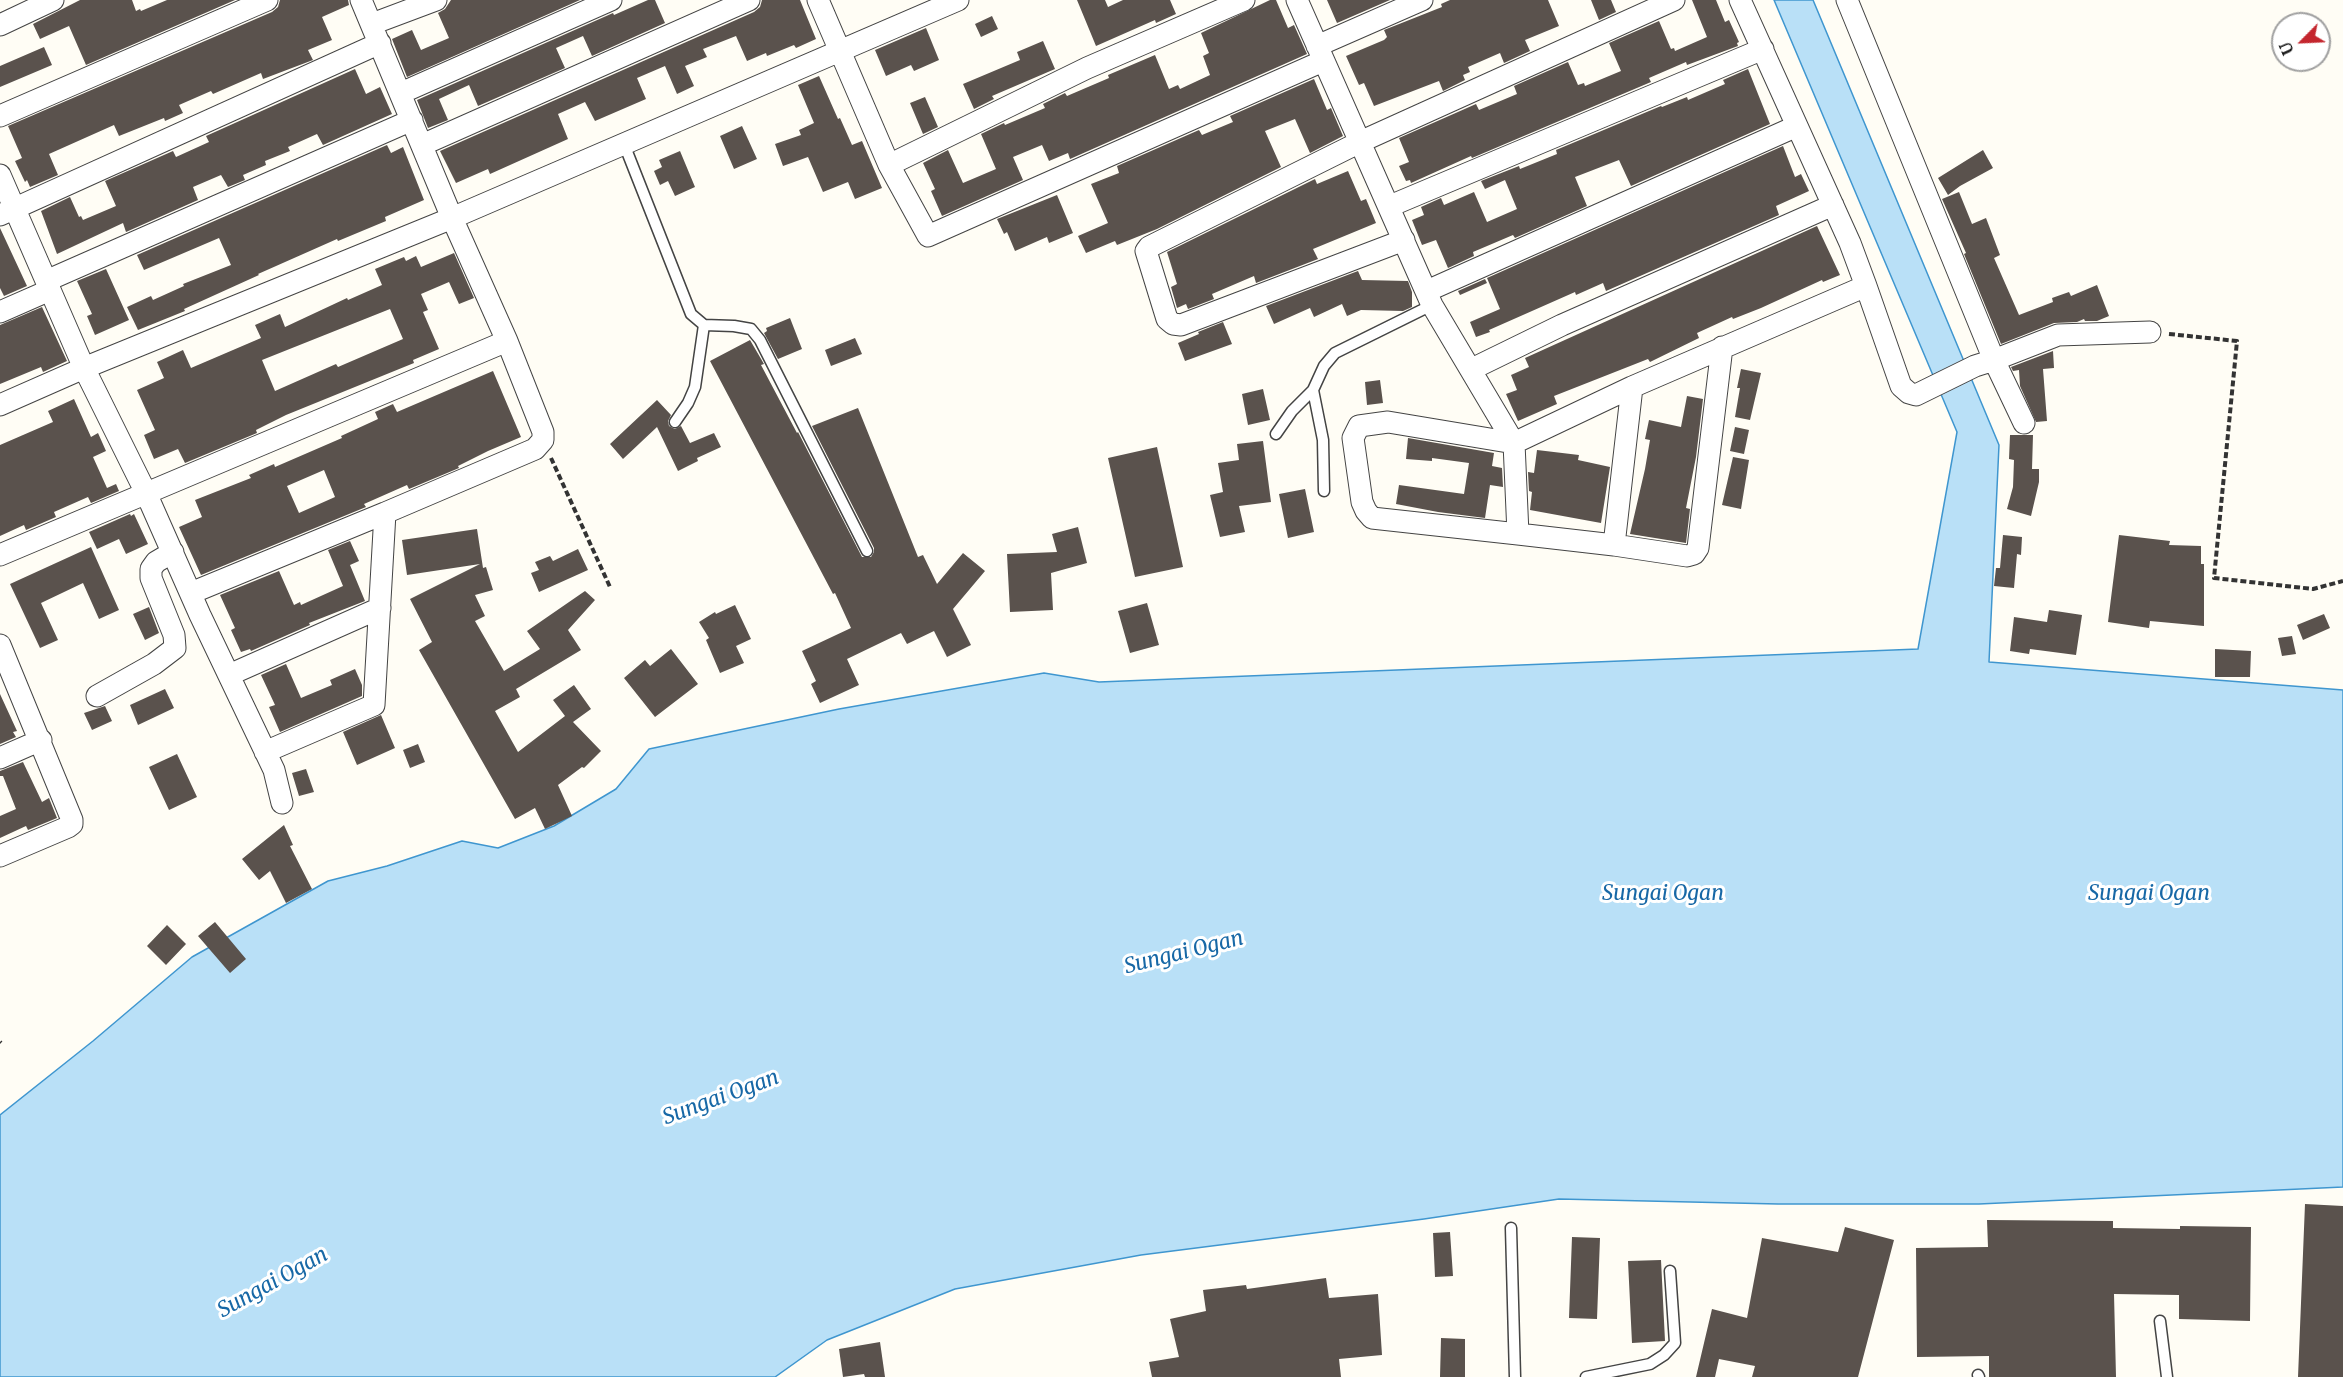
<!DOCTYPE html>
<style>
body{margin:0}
#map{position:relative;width:2343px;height:1377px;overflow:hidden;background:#fffdf5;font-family:Merriweather,serif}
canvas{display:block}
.north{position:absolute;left:2271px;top:12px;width:60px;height:60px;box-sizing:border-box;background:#fff;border:2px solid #a0a0a0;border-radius:50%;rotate:246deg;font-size:16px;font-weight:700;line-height:24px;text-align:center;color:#111}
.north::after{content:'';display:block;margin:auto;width:21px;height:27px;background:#c4262e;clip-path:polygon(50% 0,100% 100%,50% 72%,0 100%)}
</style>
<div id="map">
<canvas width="2343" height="1377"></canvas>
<div class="north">U</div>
</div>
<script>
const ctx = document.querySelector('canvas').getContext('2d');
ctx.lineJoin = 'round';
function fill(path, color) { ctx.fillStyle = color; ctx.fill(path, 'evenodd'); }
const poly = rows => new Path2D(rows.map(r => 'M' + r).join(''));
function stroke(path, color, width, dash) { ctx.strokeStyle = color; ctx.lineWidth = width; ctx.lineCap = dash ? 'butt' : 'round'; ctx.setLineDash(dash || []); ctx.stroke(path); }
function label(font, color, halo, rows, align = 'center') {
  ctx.font = font + ' Merriweather,serif'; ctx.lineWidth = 6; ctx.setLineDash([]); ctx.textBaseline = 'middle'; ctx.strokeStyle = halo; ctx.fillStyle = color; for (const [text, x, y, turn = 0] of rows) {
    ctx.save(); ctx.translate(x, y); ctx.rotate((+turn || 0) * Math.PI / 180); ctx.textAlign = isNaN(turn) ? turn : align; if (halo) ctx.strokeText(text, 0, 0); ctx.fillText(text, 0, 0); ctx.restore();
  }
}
const water = poly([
 [1774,0,1813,0,1999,445,1989,662,2343,690,2343,1187,1979,1204,1778,1204,1559,1199,1424,1219,1141,1255,955,1289,827,1340,775,1377,0,1377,0,1115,93,1041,192,957,328,881,387,866,462,841,498,848,554,826,616,789,649,749,839,709,1044,673,1099,682,1918,649,1957,432,1774,0]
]);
fill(water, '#b9e0f7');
stroke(water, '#3f96cf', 1.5);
fill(poly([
 [80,0,132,0,136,11,140,9,141,11,167,0,235,0,86,65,69,26,40,39,33,24],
 [280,0,348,0,349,5,322,17,332,40,308,50,313,60,263,79,261,73,213,94,211,91,179,105,183,113,165,121,164,118,119,136,114,125,49,154,58,175,30,187,27,180,25,182,15,161,22,158,8,126,272,12,278,7],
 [451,0,580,0,407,77,392,39,412,30,421,50,449,38,438,13,445,9],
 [648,0,655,0,665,23,592,56,583,36,556,48,565,68,478,106,469,85,439,99,448,120,428,128,417,100,613,13,614,15],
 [762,0,800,0,816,39,796,48,794,45,767,56,766,53,747,61,736,36,703,49,707,57,685,66,694,86,677,94,665,66,637,78,646,99,595,121,585,102,558,114,568,139,490,174,488,169,456,183,440,151,754,12,760,7],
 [1077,0,1105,0,1108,7,1123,0,1170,0,1176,14,1156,23,1155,20,1096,46],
 [1270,0,1276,0,1288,28,1294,25,1307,54,1070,159,1068,153,1049,161,1042,145,1013,157,1023,180,942,216,931,191,935,189,923,163,948,150,963,183,996,169,981,134,1004,123,1005,125,1045,108,1043,104,1065,93,1067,96,1109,78,1108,75,1155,55,1169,89,1178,85,1180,89,1210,75,1203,56,1209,53,1201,33],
 [1327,0,1390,0,1337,23],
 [1450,0,1548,0,1559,26,1525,40,1530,51,1504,63,1500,53,1468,67,1470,72,1463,75,1465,80,1443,91,1439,81,1374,106,1364,83,1359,85,1346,56,1384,40,1387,37,1384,30,1442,7,1441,4],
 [1591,0,1611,0,1616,12,1599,20],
 [1692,0,1716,0,1725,22,1729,20,1739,42,1737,43,1738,46,1687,65,1686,62,1649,78,1651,82,1472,158,1471,156,1411,183,1410,180,1406,181,1399,166,1409,162,1399,138,1476,104,1479,110,1517,94,1514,86,1568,62,1578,85,1584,83,1585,86,1621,71,1609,43,1659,21,1671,49,1674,48,1675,51,1707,37],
 [992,16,998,29,981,37,975,24],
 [926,28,939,60,914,71,911,65,886,76,875,50],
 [1043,41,1055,69,992,96,994,99,974,109,963,84,1020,60,1017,52],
 [44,47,52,65,0,87,0,66],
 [355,69,366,94,380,87,392,114,323,145,317,134,288,147,290,151,265,161,266,165,243,175,245,180,228,187,221,175,193,187,198,200,126,232,123,223,57,254,41,211,70,197,79,217,81,216,83,220,116,206,105,181,173,151,176,157,209,142,206,136],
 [1748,69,1770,124,1631,186,1619,160,1575,177,1587,206,1515,238,1513,235,1473,252,1474,256,1448,268,1436,240,1422,245,1412,220,1424,215,1421,207,1441,198,1444,205,1474,192,1487,222,1517,209,1505,180,1485,189,1481,181,1519,166,1520,169,1557,154,1556,150,1661,106,1662,107,1687,97,1688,100,1725,84,1723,80],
 [819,76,838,119,840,118,852,145,862,141,882,188,855,199,848,182,823,192,808,157,783,166,775,144,801,135,799,130,814,123,798,85],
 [1314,79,1327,110,1331,108,1343,136,1310,153,1295,119,1265,131,1281,167,1157,229,1117,245,1115,241,1086,253,1078,236,1108,223,1091,184,1119,173,1117,166,1199,130,1202,135,1233,122,1230,116],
 [925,97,938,127,923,134,910,103],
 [742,126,757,159,734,169,720,136],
 [387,145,391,153,403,147,424,200,385,217,386,221,338,241,337,239,258,274,259,275,184,309,185,311,138,330,127,307,151,296,153,300,184,286,183,284,231,265,219,238,144,270,137,255],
 [1783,146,1795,177,1801,174,1809,191,1776,206,1779,215,1606,291,1603,283,1576,295,1575,292,1489,330,1490,332,1476,337,1470,322,1500,309,1487,278],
 [1983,150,1993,168,1960,186,1948,195,1938,178],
 [680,151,695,187,675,196,668,181,660,185,654,171,662,167,659,160],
 [1348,171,1361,201,1366,199,1376,223,1313,249,1318,259,1256,283,1254,276,1212,294,1214,299,1188,309,1186,304,1177,308,1171,287,1177,284,1167,252,1315,179,1317,184],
 [1959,192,1972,224,1986,218,2000,255,1994,258,2019,315,2053,302,2052,298,2069,292,2071,296,2097,285,2109,316,2097,321,2085,321,2084,319,2077,322,2054,323,2001,344,1964,254,1966,253,1942,199],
 [1057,195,1073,233,1049,243,1047,237,1015,251,1007,232,1004,234,997,219],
 [1817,226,1840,275,1823,282,1822,280,1761,308,1733,319,1732,317,1697,333,1699,338,1650,362,1648,359,1554,396,1557,404,1518,421,1506,394,1517,390,1511,375,1529,367,1525,358],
 [0,228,27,286,4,296,0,288],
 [454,253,474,298,459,304,449,282,421,294,428,310,423,312,439,349,413,360,414,363,286,415,256,430,257,433,185,463,178,449,154,459,144,435,155,430,137,390,164,378,157,362,183,350,191,368,261,338,255,325,280,314,285,327,347,298,348,300,382,285,375,269,404,257,406,261,416,256,421,267],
 [390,309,403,339,338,367,336,364,275,391,262,360],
 [106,269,129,320,95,335,87,316,92,314,77,281],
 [1358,271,1362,280,1408,281,1412,292,1412,307,1403,311,1361,310,1347,316,1342,304,1314,317,1310,308,1274,324,1266,306],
 [1485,279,1487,283,1460,295,1458,291],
 [42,307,67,361,43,372,41,367,0,384,0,325],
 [790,318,802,349,778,359,764,333,767,331,766,328],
 [1223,322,1232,344,1185,361,1178,343,1199,334,1198,332],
 [855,338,862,354,831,366,825,350],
 [750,340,764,364,761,365,797,433,798,432,862,557,871,557,874,552,874,548,812,426,858,408,918,557,923,555,937,584,963,553,985,571,953,609,971,645,947,657,934,631,907,644,901,633,847,659,859,685,820,703,811,684,816,681,802,651,851,628,835,593,833,594,710,361],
 [2053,351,2054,368,2043,369,2047,421,2036,422,2020,386,2019,370,2013,371,2011,367],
 [1741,369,1761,373,1750,420,1735,417,1740,388,1737,388],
 [493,371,521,437,488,451,458,466,459,468,409,489,407,485,364,504,366,507,201,575,179,527,202,517,195,500,251,478,249,475,274,464,275,467,342,438,341,436,378,419,375,412,393,404,397,412],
 [324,470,335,497,299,513,287,486],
 [1380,380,1383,403,1367,405,1365,382],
 [1263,389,1270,420,1248,425,1242,394],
 [1687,396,1703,399,1696,457,1686,508,1690,509,1686,543,1630,534,1645,469,1650,440,1645,439,1649,420,1681,427],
 [74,399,91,437,98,433,106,451,93,457,107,488,116,484,119,491,91,503,88,497,54,512,56,517,26,530,24,525,0,536,0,445,53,422,48,411],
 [657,400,671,415,668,421,669,426,675,429,681,426,690,443,714,433,721,447,697,458,698,461,678,471,657,427,623,459,610,444],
 [1735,427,1749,430,1744,454,1730,451],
 [2010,435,2033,435,2032,469,2039,469,2039,482,2031,516,2007,509,2013,487,2014,460,2009,459],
 [1408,438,1494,453,1492,466,1502,468,1503,487,1490,485,1485,518,1438,512,1396,504,1399,485,1464,494,1469,463,1432,458,1432,461,1406,459],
 [1263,441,1271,502,1239,506,1245,532,1220,537,1210,495,1223,492,1218,463,1239,460,1237,444],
 [1157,447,1183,567,1135,577,1108,458],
 [1537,450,1579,455,1578,460,1610,467,1601,523,1530,510,1532,492,1529,491,1528,472,1534,473],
 [1733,457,1749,460,1741,509,1722,505],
 [1305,489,1314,532,1288,538,1279,494],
 [130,514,131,516,134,514,148,544,126,554,119,539,97,549,89,532],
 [1078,527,1087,563,1051,573,1053,610,1010,612,1007,554,1057,552,1052,534],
 [477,529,483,568,486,567,493,590,475,595,485,616,475,621,504,671,540,649,527,631,585,591,595,600,568,630,581,650,516,689,520,697,495,711,518,752,565,716,553,700,574,685,591,709,573,722,601,751,584,768,582,767,558,785,572,816,545,829,535,808,515,819,419,650,432,642,410,599,480,564,407,575,402,540],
 [2003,535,2022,537,2021,555,2017,554,2014,588,1994,586,1996,568,2000,568],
 [2119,535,2170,541,2169,545,2201,546,2201,564,2204,564,2204,626,2150,621,2149,628,2108,622],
 [350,541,359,561,350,565,365,601,309,623,310,625,251,651,250,649,241,652,231,630,235,628,220,595,279,571,294,605,300,602,301,605,343,586,328,550],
 [91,547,119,610,99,619,83,583,41,603,58,640,40,648,10,584],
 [578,549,588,570,539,592,531,573,539,570,535,562,550,556,553,561],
 [1147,603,1159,645,1130,653,1118,611],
 [735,605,751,639,736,646,744,663,720,673,706,640,709,638,699,622,715,612,716,614],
 [149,607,159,633,145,640,133,614],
 [2049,610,2082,615,2076,655,2030,649,2029,654,2010,651,2014,617,2047,622],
 [2324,614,2330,628,2303,640,2297,625],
 [2292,636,2296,654,2282,656,2278,638],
 [671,649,698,684,655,717,624,678,645,660,650,666],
 [2215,649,2251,651,2250,677,2215,677],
 [286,664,301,698,332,685,330,680,355,669,362,685,362,696,280,732,269,707,275,705,261,675],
 [165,689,174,708,138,725,130,705],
 [0,694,17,731,13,732,16,737,0,744],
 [105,706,112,721,92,730,84,713],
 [381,715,395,748,357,765,343,732],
 [418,744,425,762,410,768,403,750],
 [177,754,197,797,169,810,149,767],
 [23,762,42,802,49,798,57,818,28,830,26,826,0,838,0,816,16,809,3,776,0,776,0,771],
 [306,769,314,792,299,796,292,773],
 [284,825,293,845,290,846,312,889,286,903,270,871,259,880,242,859],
 [215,922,246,959,230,973,198,936],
 [167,925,186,944,166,965,147,946],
 [2305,1204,2343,1206,2343,1377,2298,1377],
 [1987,1220,2113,1221,2113,1228,2180,1229,2180,1226,2251,1227,2250,1321,2179,1319,2179,1295,2114,1294,2116,1377,1989,1377,1989,1356,1917,1357,1916,1248,1988,1247],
 [1845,1227,1894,1240,1858,1377,1752,1377,1755,1366,1719,1359,1715,1377,1696,1377,1712,1309,1747,1318,1762,1238,1838,1252],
 [1450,1232,1453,1276,1435,1277,1433,1233],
 [1572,1237,1600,1238,1597,1319,1569,1318],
 [1661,1260,1665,1341,1632,1343,1628,1261],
 [1326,1278,1329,1298,1378,1294,1382,1355,1339,1359,1341,1377,1152,1377,1149,1362,1179,1357,1170,1319,1206,1311,1203,1290,1246,1285,1247,1289],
 [1441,1338,1465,1339,1465,1377,1440,1377],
 [880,1342,885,1377,865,1377,864,1374,843,1377,839,1349]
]), '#5a524d');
const service = poly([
 [624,144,691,314,704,325,734,326,751,329,760,340,867,551],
 [675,422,688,403,695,387,704,325],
 [1276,434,1292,411,1313,390],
 [1324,491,1323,440,1313,390,1324,366,1335,353,1432,305],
 [1511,1228,1515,1377],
 [2160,1321,2167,1377],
 [1978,1375,1979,1377],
 [1586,1377,1650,1364,1664,1355,1675,1343,1670,1271]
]);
const minor = poly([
 [361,0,452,218,958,0],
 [818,0,889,165,928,236,1323,61],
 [1297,0,1432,305,1514,443,1632,387,1866,286,1850,243,1740,0],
 [1847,0,1994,360,1975,366,1916,395,1909,393,1901,386,1866,286],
 [372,24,436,0],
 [0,25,53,0],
 [1317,46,1422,0],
 [401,93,611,0],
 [0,116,267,0],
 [422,145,749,0],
 [889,165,1087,68,1244,0],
 [0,175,84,368,452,218,507,341,543,432,543,440,535,449,385,513,374,705,265,752],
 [1390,206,1763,49],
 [0,215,380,43],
 [1404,240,1181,325,1173,324,1167,319,1146,251,1149,247,1360,142,1674,0],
 [46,281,412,120],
 [1427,291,1797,126],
 [0,312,50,290],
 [1472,369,1562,325,1833,205],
 [0,405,84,368,146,493,200,615,274,770,282,803],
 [2024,423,1994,360,2058,335,2150,332],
 [1518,534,1514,443,1388,422,1359,426,1353,438,1362,502,1366,511,1372,518,1518,534,1614,545,1687,556,1694,554,1698,548,1722,347],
 [1614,545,1632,387],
 [0,555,507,341],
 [191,593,385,513],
 [0,645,72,820,72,824,68,827,0,856],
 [229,675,380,608],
 [97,696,154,664,175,648,174,635,151,578,151,569,156,562,173,552],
 [0,758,41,740]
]);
stroke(service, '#444', 13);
stroke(minor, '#444', 23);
stroke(poly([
 [2169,334,2237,341,2214,578,2313,589,2343,581],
 [551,458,610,587],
 [0,1042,1,1043]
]), '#333', 4, [6, 3]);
stroke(service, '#fff', 10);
stroke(minor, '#fff', 21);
label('italic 21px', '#1768a6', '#fff', [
 ["Sungai Ogan",1663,894],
 ["Sungai Ogan",2149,894],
 ["Sungai Ogan",1184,953,-14],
 ["Sungai Ogan",721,1098,-20],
 ["Sungai Ogan",273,1283,-29]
]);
</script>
